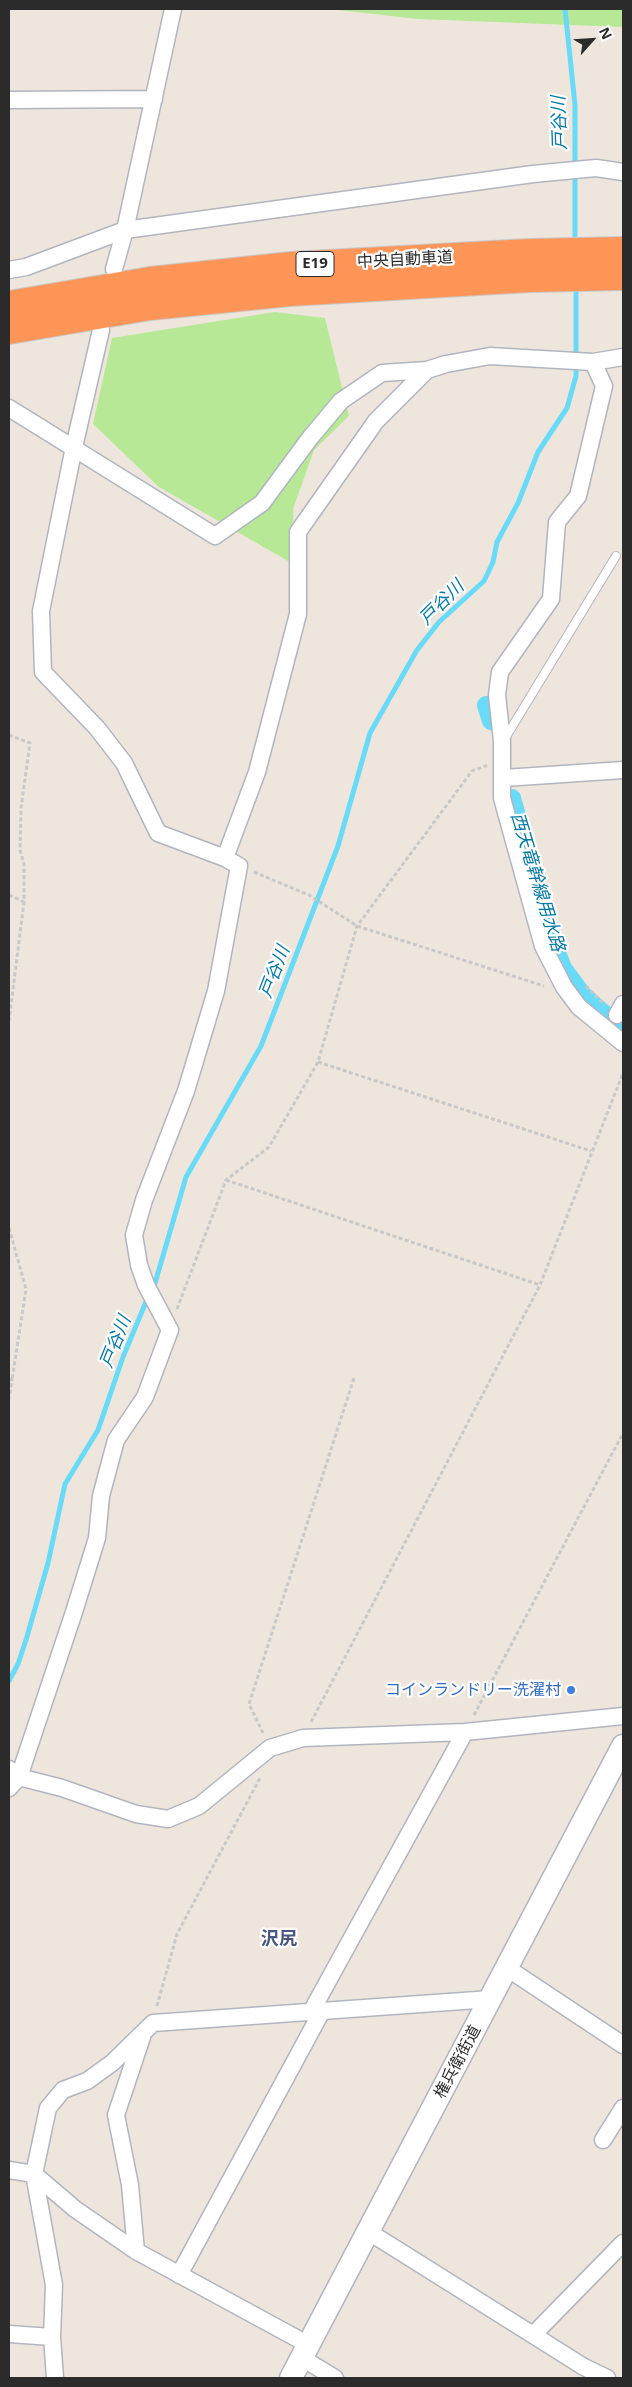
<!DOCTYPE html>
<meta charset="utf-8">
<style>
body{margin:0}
#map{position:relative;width:632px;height:2387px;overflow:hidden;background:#eee6dd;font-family:"Open Sans",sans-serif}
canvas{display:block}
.frame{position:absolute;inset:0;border:10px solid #2b2b2b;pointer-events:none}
.north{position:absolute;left:567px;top:15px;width:50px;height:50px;-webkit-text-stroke:4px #fff;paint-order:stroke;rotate:64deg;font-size:14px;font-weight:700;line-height:20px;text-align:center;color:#2b2b2b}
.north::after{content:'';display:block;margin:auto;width:18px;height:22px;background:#2b2b2b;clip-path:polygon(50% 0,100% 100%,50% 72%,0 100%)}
</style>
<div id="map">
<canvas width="632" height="2387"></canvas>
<div class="frame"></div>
<div class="north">N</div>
</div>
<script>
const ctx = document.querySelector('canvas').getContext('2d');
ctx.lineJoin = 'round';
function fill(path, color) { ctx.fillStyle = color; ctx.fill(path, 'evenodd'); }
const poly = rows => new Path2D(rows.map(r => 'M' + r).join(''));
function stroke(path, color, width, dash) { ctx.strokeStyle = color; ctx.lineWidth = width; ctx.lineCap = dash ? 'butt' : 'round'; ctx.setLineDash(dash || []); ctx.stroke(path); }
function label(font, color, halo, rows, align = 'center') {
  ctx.font = font + ' "Open Sans","Noto Sans JP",sans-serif'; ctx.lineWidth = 4.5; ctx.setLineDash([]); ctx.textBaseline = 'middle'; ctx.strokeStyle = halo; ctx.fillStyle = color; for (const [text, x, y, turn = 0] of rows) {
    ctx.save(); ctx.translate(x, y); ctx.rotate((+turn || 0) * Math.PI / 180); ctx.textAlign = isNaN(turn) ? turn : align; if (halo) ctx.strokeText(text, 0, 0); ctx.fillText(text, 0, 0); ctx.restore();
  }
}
fill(poly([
 [329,9,623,9,623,27,418,19],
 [275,312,325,318,349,416,314,450,293,509,295,565,159,487,93,424,112,338]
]), '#b7e896');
stroke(poly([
 [565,9,575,105,575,236],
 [153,1290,186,1177,261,1046,338,846,370,733,417,650,439,622,484,581,493,562,497,542,518,503,538,452,567,408,576,376,576,290],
 [9,1681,18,1664,26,1640,48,1563,65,1484,98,1430,123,1357,148,1297]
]), '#69daf7', 5);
stroke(poly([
 [486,705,491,721],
 [512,798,551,937,563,968,583,995,623,1030]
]), '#69daf7', 18);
const lane = poly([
 [504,740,616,556]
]);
const street = poly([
 [9,100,154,99],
 [114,269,125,230,173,9],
 [9,270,26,267,125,230,533,174,596,168,623,172],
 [593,362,604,386,578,496,557,522,551,599,500,672,497,695,502,741,502,798,543,946,564,987,579,1007,623,1043],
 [9,408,215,536,262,503,310,438,341,401,382,373,427,370],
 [504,778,623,770],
 [225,858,257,772,298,614,298,532,376,421,427,370,446,364,490,356,593,362,623,357],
 [617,1015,623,1004],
 [9,1769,19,1777,62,1788,136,1814,168,1819,199,1806,270,1748,303,1738,465,1732,623,1716],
 [9,1788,19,1777,74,1612,97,1538,101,1496,116,1440,145,1397,170,1330,146,1285,139,1265,134,1235,144,1200,186,1091,216,991,239,866,225,858,158,833,124,763,97,728,43,672,41,611,74,447,101,330],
 [507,1968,623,2045],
 [311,2012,465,1732],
 [603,2140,623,2108],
 [9,2170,34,2174,75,2209,136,2251,309,2345],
 [369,2232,584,2367,607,2378],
 [136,2251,130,2185,116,2115,142,2037],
 [179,2275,322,2011],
 [9,2334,52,2337],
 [533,2335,623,2243],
 [302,2358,335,2378],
 [55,2378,52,2337,54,2285,34,2174,48,2108,63,2090,87,2081,112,2063,153,2023,491,1999]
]);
const secondary = poly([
 [291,2378,623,1746]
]);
const highway = poly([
 [9,305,150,281,291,266,529,253,623,251],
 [9,330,150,306,290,292,530,278,623,276]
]);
stroke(lane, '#b1b5c0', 10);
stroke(street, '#b1b5c0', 19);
stroke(secondary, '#b1b5c0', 25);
stroke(highway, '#c8c8c8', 30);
stroke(poly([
 [9,735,30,743,21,808,20,850,24,864,24,902,9,1021],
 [254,872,309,895,357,926,544,986],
 [9,895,24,902],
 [586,986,605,1005],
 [318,1062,591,1151],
 [226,1180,540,1285],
 [9,1228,26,1289,12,1380],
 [177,1309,226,1180,269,1147,318,1062,357,926,472,771,488,765],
 [9,1379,12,1380,9,1399],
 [474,1715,623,1433],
 [311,1722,540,1285,623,1073],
 [263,1733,249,1704,354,1378],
 [157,2006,177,1934,260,1778]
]), '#c8c8c8', 3, [4, 2.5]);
stroke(lane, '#fff', 8);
stroke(street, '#fff', 16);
stroke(secondary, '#fff', 22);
stroke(highway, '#ff9557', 28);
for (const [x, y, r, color] of [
 [571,1690,5,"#3f7fe0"]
]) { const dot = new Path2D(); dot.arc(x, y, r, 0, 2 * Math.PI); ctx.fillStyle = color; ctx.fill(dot); stroke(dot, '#fff', 2); }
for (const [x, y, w] of [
 [315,264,38]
]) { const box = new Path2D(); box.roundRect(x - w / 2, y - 12.5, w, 25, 4); ctx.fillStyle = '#fff'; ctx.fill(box); stroke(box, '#2b2b2b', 1); }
label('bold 15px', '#2b2b2b', null, [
 ["E19",315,264]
]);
label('16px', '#2b2b2b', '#fff', [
 ["中央自動車道",405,260,-3],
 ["権兵衛街道",458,2062,-62]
]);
label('16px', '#366cbe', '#fff', [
 ["コインランドリー洗濯村",561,1690]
], 'right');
label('italic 18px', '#0579a6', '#fff', [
 ["戸谷川",560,123,-92],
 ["戸谷川",442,603,-45],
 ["西天竜幹線用水路",537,882,73],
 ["戸谷川",275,972,-69],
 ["戸谷川",116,1342,-68]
]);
label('bold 18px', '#485680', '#fff', [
 ["沢尻",279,1940]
]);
</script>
